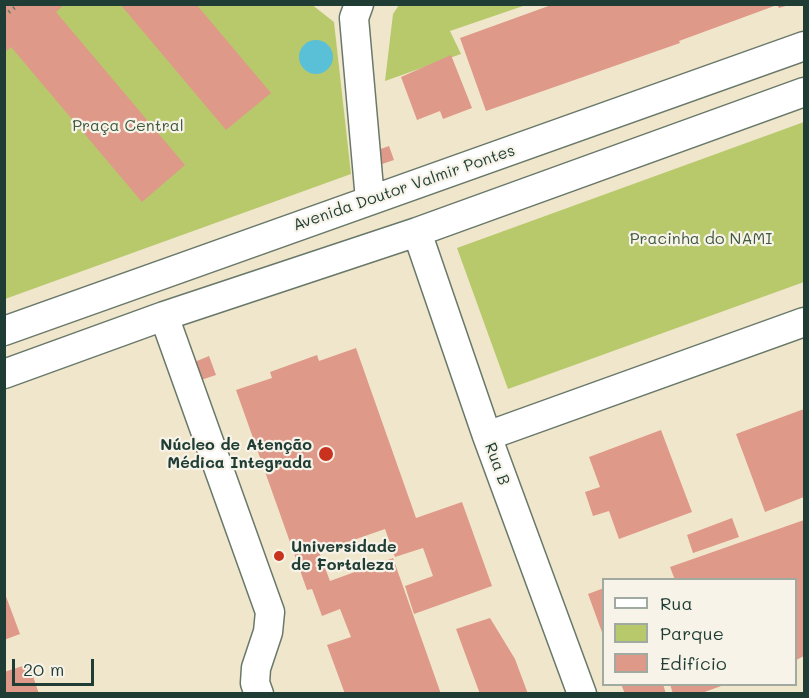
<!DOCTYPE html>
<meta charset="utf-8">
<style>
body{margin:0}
#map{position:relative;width:809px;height:698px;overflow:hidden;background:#f0e6cb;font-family:Mali,sans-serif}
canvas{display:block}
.frame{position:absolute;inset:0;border:6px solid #1f3d34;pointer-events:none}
.legend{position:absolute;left:602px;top:578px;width:195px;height:108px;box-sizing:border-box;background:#f7f3e8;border:2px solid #a1aaa0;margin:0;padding:8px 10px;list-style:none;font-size:18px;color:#1f3d34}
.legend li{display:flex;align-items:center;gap:12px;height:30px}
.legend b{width:30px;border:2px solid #a1aaa0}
.scale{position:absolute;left:12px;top:659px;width:82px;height:27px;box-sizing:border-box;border:3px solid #1f3d34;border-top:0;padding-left:8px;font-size:18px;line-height:21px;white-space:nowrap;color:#1f3d34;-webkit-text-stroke:4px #f7f3e8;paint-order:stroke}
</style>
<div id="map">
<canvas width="809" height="698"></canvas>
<div class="frame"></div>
<ul class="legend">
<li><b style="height:8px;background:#fff"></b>Rua</li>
<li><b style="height:16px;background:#b8c96c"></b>Parque</li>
<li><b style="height:16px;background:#df9989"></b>Edifício</li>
</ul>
<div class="scale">20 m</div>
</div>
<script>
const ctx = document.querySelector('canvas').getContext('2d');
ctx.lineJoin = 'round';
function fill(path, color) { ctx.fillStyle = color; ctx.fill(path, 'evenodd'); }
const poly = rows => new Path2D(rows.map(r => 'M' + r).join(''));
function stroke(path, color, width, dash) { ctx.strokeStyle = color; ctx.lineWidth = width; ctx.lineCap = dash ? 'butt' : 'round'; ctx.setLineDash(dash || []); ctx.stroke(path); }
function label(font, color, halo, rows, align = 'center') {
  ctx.font = font + ' Mali,sans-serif'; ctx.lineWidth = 4.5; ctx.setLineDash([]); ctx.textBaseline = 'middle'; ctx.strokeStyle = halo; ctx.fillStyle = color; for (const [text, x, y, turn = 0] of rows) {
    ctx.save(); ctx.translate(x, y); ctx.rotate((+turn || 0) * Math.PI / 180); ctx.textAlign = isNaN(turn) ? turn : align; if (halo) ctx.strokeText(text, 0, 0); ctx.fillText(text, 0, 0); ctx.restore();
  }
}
fill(poly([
 [311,4,334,22,351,174,5,299,5,5],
 [399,5,526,5,450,31,461,54,385,81,393,14],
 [804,122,804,282,508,389,457,248]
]), '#b8c96c');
fill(poly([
 '299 57a17 17 0 1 1 34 0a17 17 0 1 1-34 0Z'
]), '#5ac0d8');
fill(poly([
 [4,4,65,4,56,12,185,165,142,202,11,47,4,53],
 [120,4,196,4,271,93,226,130],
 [554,4,789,5,779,8,777,5,679,41,680,43,486,111,460,38],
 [451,55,472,108,443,119,440,111,417,120,401,77],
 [389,146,394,160,379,165,375,151],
 [356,348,416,518,462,502,492,586,414,614,405,586,433,576,423,548,395,557,385,529,319,552,330,581,393,558,441,694,345,694,327,645,351,637,340,609,322,616,312,589,307,590,236,390,272,378,270,372,317,355,319,361],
 [209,356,216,375,198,381,192,363],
 [804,409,804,497,765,512,736,434],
 [661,430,692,512,619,539,609,511,593,516,585,492,600,487,589,457],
 [732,518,739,537,693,553,687,535],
 [804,520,804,656,796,660,796,580,675,580,670,567],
 [604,588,604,635,603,635,588,594],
 [4,591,20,634,4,640],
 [490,618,515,659,528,694,480,694,456,629],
 [29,664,39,694,4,694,4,672],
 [621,684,663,684,666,694,625,694],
 [670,684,724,684,724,685,699,694,673,694]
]), '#df9989');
const minor = poly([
 [359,4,354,18,370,200],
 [417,232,487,436,582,694],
 [164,316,270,612,268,632,256,668,255,683,259,694],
 [4,331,804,46],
 [4,374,164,316,417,232,804,92],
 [487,436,804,322]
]);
stroke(minor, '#687869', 31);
stroke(poly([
 [4,16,19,4]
]), '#687869', 4, [1.5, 4.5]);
stroke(minor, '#fff', 28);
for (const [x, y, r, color] of [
 [326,454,8,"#c8321e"],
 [279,556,6,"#c8321e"]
]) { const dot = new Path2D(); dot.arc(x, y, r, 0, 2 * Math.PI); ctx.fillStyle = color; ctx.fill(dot); stroke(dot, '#f7f3e8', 2); }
label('16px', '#3e593f', '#f7f3e8', [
 ["Praça Central",128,126],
 ["Pracinha do NAMI",701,239]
]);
label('16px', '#1f3d34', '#f7f3e8', [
 ["Avenida Doutor Valmir Pontes",404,188,-19],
 ["Rua B",497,464,70]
]);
label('bold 16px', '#1f3d34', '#f7f3e8', [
 ["Núcleo de Atenção",312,445],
 ["Médica Integrada",312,463],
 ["Universidade",291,547,"left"],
 ["de Fortaleza",291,565,"left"]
], 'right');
</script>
